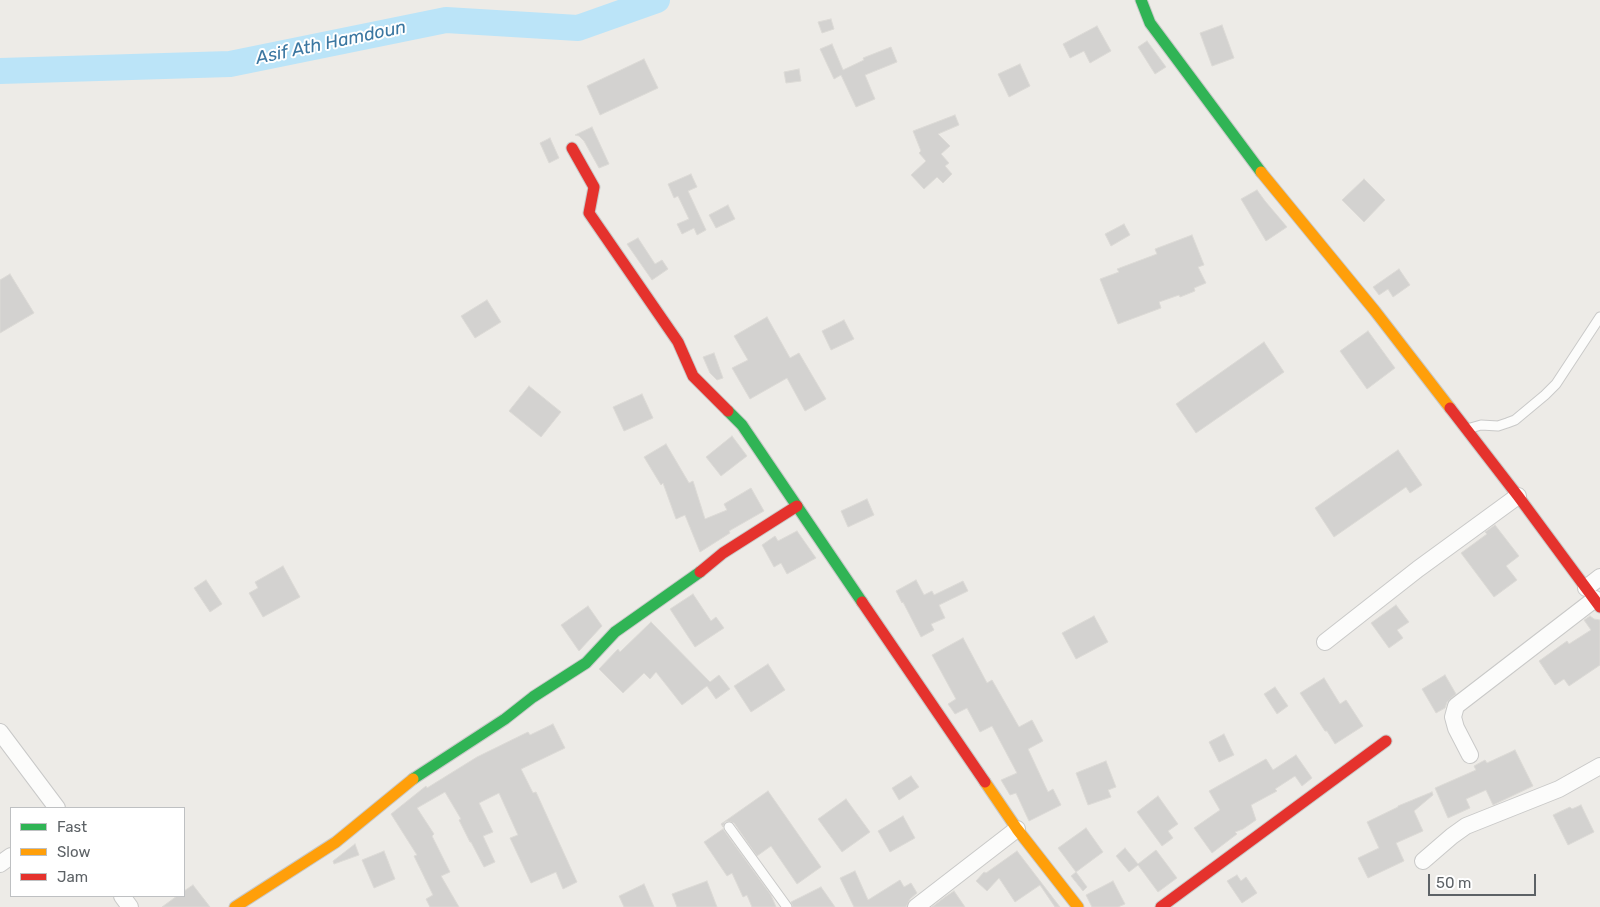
<!DOCTYPE html>
<style>
body{margin:0}
#map{position:relative;width:1600px;height:907px;overflow:hidden;background:#edebe7;font-family:Rubik,sans-serif}
canvas{display:block}
.legend{position:absolute;left:10px;top:807px;width:175px;height:90px;box-sizing:border-box;background:#fff;border:1px solid #bec0c2;margin:0;padding:6px 9px;list-style:none;font-size:15px;color:#5d6266}
.legend li{display:flex;align-items:center;gap:10px;height:25px}
.legend b{width:25px;border:1px solid #bec0c2}
.scale{position:absolute;left:1428px;top:874px;width:108px;height:22px;box-sizing:border-box;border:2px solid #5d6266;border-top:0;padding-left:6px;font-size:15px;line-height:18px;white-space:nowrap;color:#5d6266;-webkit-text-stroke:4px #fff;paint-order:stroke}
</style>
<div id="map">
<canvas width="1600" height="907"></canvas>
<ul class="legend">
<li><b style="height:6px;background:#30b455"></b>Fast</li>
<li><b style="height:6px;background:#ff9f0a"></b>Slow</li>
<li><b style="height:6px;background:#e5322d"></b>Jam</li>
</ul>
<div class="scale">50 m</div>
</div>
<script>
const ctx = document.querySelector('canvas').getContext('2d');
ctx.lineJoin = 'round';
const poly = rows => new Path2D(rows.map(r => 'M' + r).join(''));
function stroke(path, color, width, dash) { ctx.strokeStyle = color; ctx.lineWidth = width; ctx.lineCap = dash ? 'butt' : 'round'; ctx.setLineDash(dash || []); ctx.stroke(path); }
function fill(path, color) { ctx.fillStyle = color; ctx.fill(path, 'evenodd'); }
function label(font, color, halo, rows, align = 'center') {
  ctx.font = font + ' Rubik,sans-serif'; ctx.lineWidth = 4; ctx.setLineDash([]); ctx.textBaseline = 'middle'; ctx.strokeStyle = halo; ctx.fillStyle = color; for (const [text, x, y, turn = 0] of rows) {
    ctx.save(); ctx.translate(x, y); ctx.rotate((+turn || 0) * Math.PI / 180); ctx.textAlign = isNaN(turn) ? turn : align; if (halo) ctx.strokeText(text, 0, 0); ctx.fillText(text, 0, 0); ctx.restore();
  }
}
stroke(poly([
 [0,71,230,64,446,20,578,28,657,0]
]), '#bbe4f8', 26);
const building = poly([
 [831,19,834,29,822,33,818,22,831,19],
 [1222,25,1234,58,1212,66,1200,33,1222,25],
 [1097,26,1111,51,1090,63,1084,51,1070,58,1063,44,1097,26],
 [1147,41,1166,67,1155,74,1138,47,1147,41],
 [832,44,843,70,864,60,863,58,891,47,897,62,865,75,875,99,856,107,841,75,834,79,820,49,832,44],
 [644,59,658,88,600,115,587,86,644,59],
 [1020,64,1030,86,1009,97,998,74,1020,64],
 [799,69,801,81,786,83,784,72,799,69],
 [955,115,959,125,938,134,950,146,941,154,949,163,945,166,952,174,943,183,937,177,924,189,911,175,926,161,919,153,921,151,913,131,955,115],
 [592,127,609,164,599,168,584,141,579,136,575,135,592,127],
 [550,138,559,158,549,163,540,143,550,138],
 [691,174,697,187,688,191,706,230,697,235,694,228,682,234,677,224,689,219,678,196,674,198,668,184,691,174],
 [1364,179,1385,200,1364,222,1342,200,1364,179],
 [1257,190,1265,201,1287,227,1266,241,1241,199,1257,190],
 [728,205,735,219,716,228,709,215,728,205],
 [1124,224,1130,235,1111,246,1105,234,1124,224],
 [1192,235,1204,265,1198,267,1206,283,1194,288,1195,291,1180,297,1179,295,1159,302,1161,308,1118,324,1100,279,1119,272,1117,269,1157,254,1155,249,1192,235],
 [638,238,655,264,662,260,668,269,652,280,627,244,638,238],
 [1399,269,1410,285,1393,297,1388,289,1379,295,1373,287,1399,269],
 [10,274,34,313,0,333,0,280,10,274],
 [487,300,501,322,475,338,461,316,487,300],
 [767,317,790,358,799,353,826,399,805,411,787,378,750,399,732,368,748,360,734,336,767,317],
 [844,320,854,339,831,350,822,331,844,320],
 [1368,331,1395,368,1367,389,1340,351,1368,331],
 [1264,342,1284,372,1196,433,1176,404,1264,342],
 [714,353,723,378,717,380,710,373,703,357,714,353],
 [529,386,561,412,541,437,509,411,529,386],
 [642,394,653,418,624,431,613,407,642,394],
 [732,436,747,456,721,476,706,457,732,436],
 [666,444,689,483,693,481,705,519,727,510,724,504,751,488,764,511,729,531,730,533,700,552,685,515,676,519,663,483,661,485,644,457,666,444],
 [1398,450,1422,485,1410,493,1406,487,1334,537,1315,508,1398,450],
 [867,499,874,515,848,527,841,511,867,499],
 [1495,525,1519,556,1506,566,1517,580,1494,597,1461,553,1487,534,1485,532,1495,525],
 [797,531,816,558,787,574,781,563,774,567,762,545,775,536,778,541,797,531],
 [283,566,300,597,263,617,249,593,258,588,255,582,283,566],
 [206,580,222,604,210,612,194,588,206,580],
 [916,580,924,595,932,591,934,595,963,581,968,591,939,605,945,618,931,624,934,630,921,637,903,602,902,603,896,591,916,580],
 [693,594,711,621,716,617,724,628,695,647,670,609,693,594],
 [1396,605,1409,622,1397,630,1403,638,1389,648,1371,623,1396,605],
 [588,606,602,626,579,651,561,625,588,606],
 [1094,616,1108,642,1076,659,1062,633,1094,616],
 [1590,616,1594,619,1600,620,1600,665,1569,686,1564,679,1555,685,1539,661,1567,641,1569,644,1591,630,1584,620,1590,616],
 [651,622,710,682,719,675,730,689,716,699,707,686,682,705,656,672,650,679,644,673,623,693,599,669,618,649,620,652,651,622],
 [963,638,987,683,992,680,1019,727,1032,720,1043,741,1028,749,1048,792,1053,789,1061,805,1029,821,1016,793,1010,795,1001,780,1017,773,992,726,980,732,967,708,955,714,948,704,956,699,932,655,963,638],
 [768,664,785,690,751,712,734,686,768,664],
 [1445,675,1456,694,1447,702,1445,708,1436,713,1422,689,1445,675],
 [1324,678,1340,704,1346,700,1363,726,1335,744,1327,731,1325,731,1300,693,1324,678],
 [1275,687,1288,706,1277,714,1264,694,1275,687],
 [553,724,565,748,521,769,533,793,536,792,577,882,563,889,556,872,531,883,510,838,518,835,499,793,479,803,493,832,483,836,495,862,484,867,471,842,470,842,459,820,461,819,445,792,417,808,434,834,432,836,450,872,441,876,459,907,430,907,426,899,433,895,414,856,417,855,391,814,426,786,427,788,477,757,528,732,530,735,553,724],
 [1224,734,1234,755,1219,762,1209,742,1224,734],
 [1515,750,1533,786,1493,805,1486,790,1466,799,1470,808,1448,818,1435,788,1476,770,1474,766,1485,760,1487,763,1515,750],
 [1296,755,1312,778,1302,786,1295,776,1275,789,1277,791,1251,805,1256,820,1243,829,1235,832,1237,834,1212,853,1194,828,1220,810,1209,791,1266,759,1273,770,1296,755],
 [1106,761,1116,787,1108,790,1111,797,1088,805,1076,773,1106,761],
 [911,776,919,787,899,800,892,788,911,776],
 [768,791,821,867,797,884,771,846,757,856,734,823,728,821,725,822,723,827,721,824,768,791],
 [1432,792,1433,795,1414,811,1423,831,1396,843,1404,861,1368,878,1358,858,1379,848,1367,822,1398,807,1398,806,1432,792],
 [1158,796,1178,824,1168,831,1173,838,1162,846,1137,812,1158,796],
 [846,799,870,832,842,852,818,819,846,799],
 [1581,805,1594,832,1568,845,1553,815,1570,807,1572,809,1581,805],
 [903,816,915,838,890,852,878,831,903,816],
 [1086,828,1103,852,1076,872,1058,848,1086,828],
 [723,829,771,895,776,907,752,907,747,895,743,897,732,873,727,876,704,842,723,829],
 [355,844,359,855,334,864,333,861,355,844],
 [1125,848,1138,864,1156,850,1177,878,1158,892,1138,865,1129,872,1116,856,1125,848],
 [384,851,395,879,374,888,362,860,384,851],
 [1017,851,1060,907,1055,907,1040,885,1015,902,999,878,987,891,976,881,984,872,986,873,1017,851],
 [855,871,868,900,900,880,904,887,911,883,917,893,910,899,906,907,854,907,840,878,855,871],
 [1076,872,1087,887,1083,891,1071,876,1076,872],
 [1237,875,1241,881,1246,877,1257,893,1242,903,1227,881,1237,875],
 [707,881,717,907,677,907,672,894,707,881],
 [1113,881,1125,904,1118,907,1092,907,1086,895,1113,881],
 [644,884,654,907,624,907,619,896,644,884],
 [193,885,210,907,162,907,177,896,184,896,184,891,193,885],
 [821,887,835,907,793,907,791,902,821,887],
 [954,891,965,907,932,907,945,897,954,891]
]);
fill(building, '#d3d2d0');
stroke(building, '#dcdad6', 1);
const lane = poly([
 [1467,429,1481,425,1498,426,1507,423,1515,420,1545,395,1556,384,1600,317],
 [729,827,787,907]
]);
const street = poly([
 [1586,588,1600,577],
 [1325,642,1418,569,1518,496],
 [0,732,57,808],
 [1470,755,1456,728,1453,717,1456,706,1595,599],
 [1423,861,1452,836,1466,826,1559,789,1600,766],
 [0,864,11,856],
 [122,896,130,907],
 [916,907,1017,829]
]);
const fast = poly([
 [1141,0,1150,23,1261,172],
 [728,411,742,425,862,602],
 [413,779,505,719,533,697,586,663,615,632,700,572]
]);
const slow = poly([
 [1261,172,1375,311,1450,408],
 [985,782,1017,829,1078,907],
 [235,907,336,842,413,779]
]);
const jam = poly([
 [572,148,594,187,589,213,678,342,693,376,728,411],
 [1450,408,1518,496,1600,607],
 [700,572,723,553,797,506],
 [862,602,985,782],
 [1161,907,1386,741]
]);
stroke(lane, '#c9c9c8', 11);
stroke(street, '#c9c9c8', 18);
stroke(fast, '#c8c9c8', 13);
stroke(slow, '#c8c9c8', 13);
stroke(jam, '#c8c9c8', 13);
stroke(lane, '#fcfcfb', 9);
stroke(street, '#fcfcfb', 16);
stroke(fast, '#30b455', 11);
stroke(slow, '#ff9f0a', 11);
stroke(jam, '#e5322d', 11);
label('italic 18px', '#3b77a1', '#fff', [
 ["Asif Ath Hamdoun",331,43,-12]
]);
</script>
